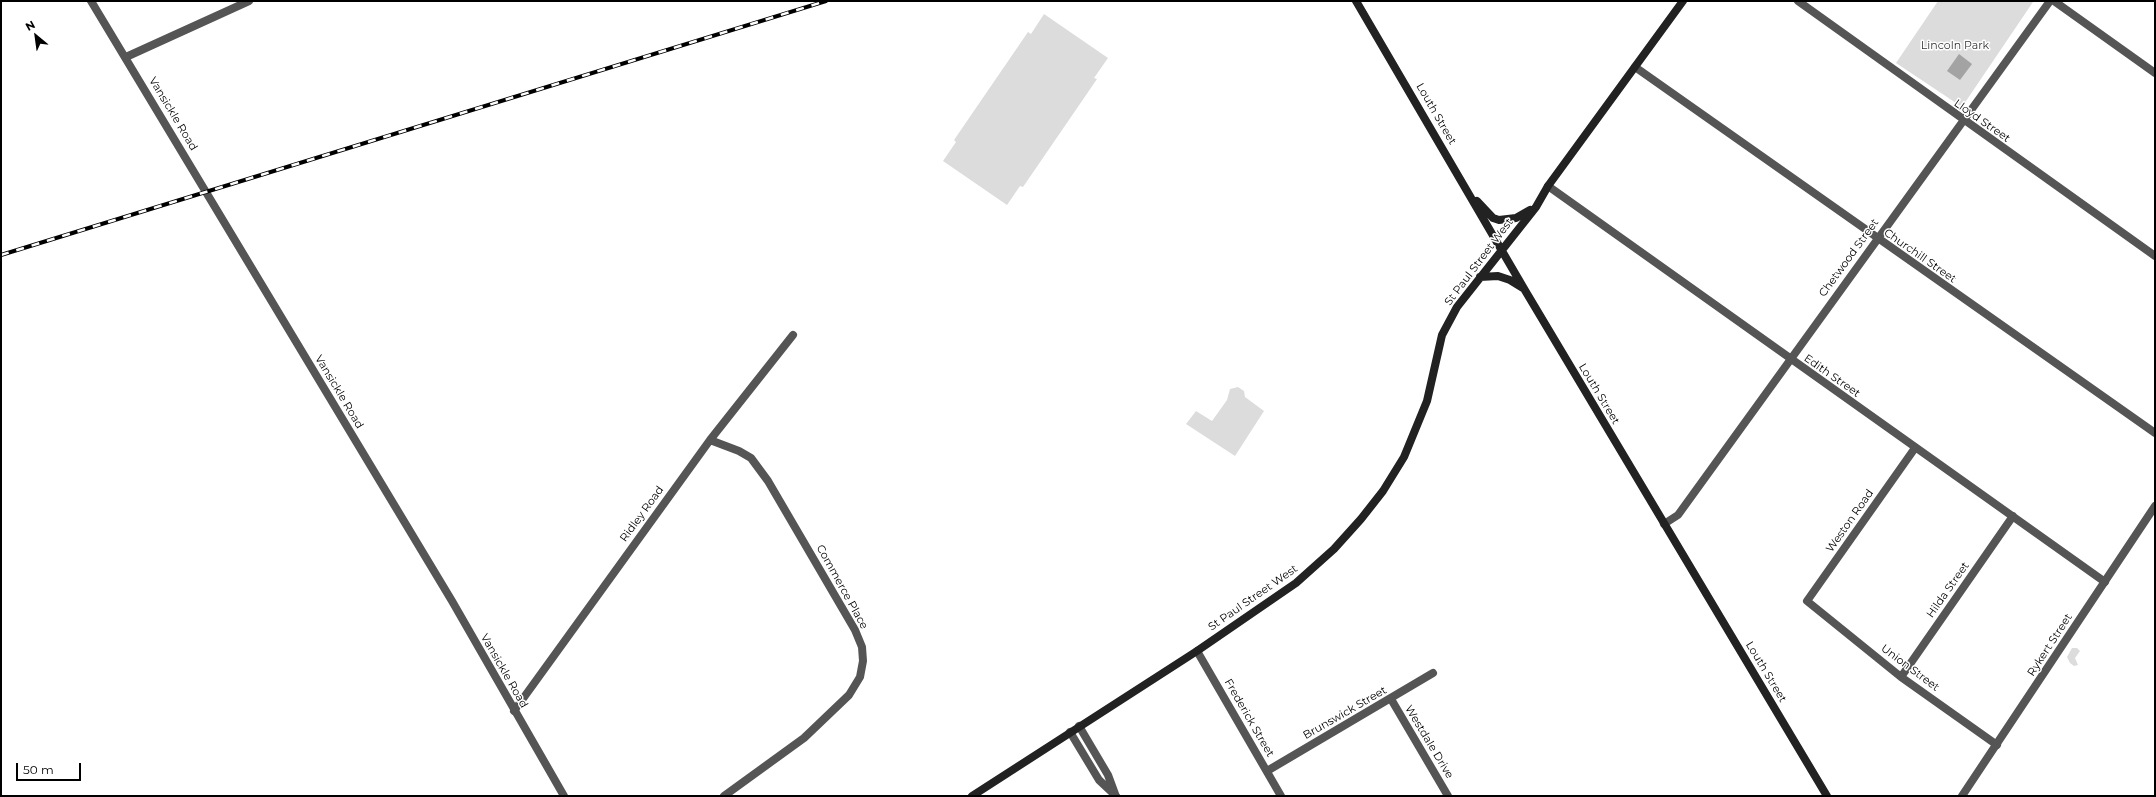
<!DOCTYPE html>
<style>
body{margin:0}
#map{position:relative;width:2156px;height:797px;overflow:hidden;background:#fff;font-family:Montserrat,sans-serif}
canvas{display:block}
.frame{position:absolute;inset:0;border:2px solid #000;pointer-events:none}
.north{position:absolute;left:16px;top:16px;width:40px;height:40px;-webkit-text-stroke:3px #fff;paint-order:stroke;rotate:331deg;font-size:11px;font-weight:700;line-height:16px;text-align:center;color:#000}
.north::after{content:'';display:block;margin:auto;width:14px;height:18px;background:#000;clip-path:polygon(50% 0,100% 100%,50% 72%,0 100%)}
.scale{position:absolute;left:16px;top:763px;width:65px;height:18px;box-sizing:border-box;border:2px solid #000;border-top:0;padding-left:5px;font-size:12px;line-height:14px;white-space:nowrap;color:#000;-webkit-text-stroke:3px #fff;paint-order:stroke}
</style>
<div id="map">
<canvas width="2156" height="797"></canvas>
<div class="frame"></div>
<div class="north">N</div>
<div class="scale">50 m</div>
</div>
<script>
const ctx = document.querySelector('canvas').getContext('2d');
ctx.lineJoin = 'round';
function fill(path, color) { ctx.fillStyle = color; ctx.fill(path, 'evenodd'); }
const poly = rows => new Path2D(rows.map(r => 'M' + r).join(''));
function stroke(path, color, width, dash) { ctx.strokeStyle = color; ctx.lineWidth = width; ctx.lineCap = dash ? 'butt' : 'round'; ctx.setLineDash(dash || []); ctx.stroke(path); }
function label(font, color, halo, rows, align = 'center') {
  ctx.font = font + ' Montserrat,sans-serif'; ctx.lineWidth = 3; ctx.setLineDash([]); ctx.textBaseline = 'middle'; ctx.strokeStyle = halo; ctx.fillStyle = color; for (const [text, x, y, turn = 0] of rows) {
    ctx.save(); ctx.translate(x, y); ctx.rotate((+turn || 0) * Math.PI / 180); ctx.textAlign = isNaN(turn) ? turn : align; if (halo) ctx.strokeText(text, 0, 0); ctx.fillText(text, 0, 0); ctx.restore();
  }
}
fill(poly([
 [1938,1,2033,2,1962,107,1896,63],
 [1044,14,1108,58,1094,78,1097,79,1023,187,1020,186,1007,205,943,161,956,142,954,140,1028,32,1031,34],
 [1238,387,1244,391,1245,397,1264,411,1235,456,1186,424,1196,411,1212,421,1227,400,1230,389],
 [2072,648,2077,648,2080,651,2075,658,2078,665,2074,666,2070,663,2067,657]
]), '#dcdcdc');
fill(poly([
 [1959,54,1972,64,1960,80,1947,71]
]), '#a3a3a3');
stroke(poly([
 [1798,1,2155,256],
 [2054,1,2155,73],
 [126,57,249,1],
 [1635,67,2155,433],
 [1548,186,2105,582],
 [710,440,739,451,751,458,768,481,855,630,862,647,863,661,860,677,849,695,804,738,724,796],
 [1915,448,1807,601,1901,677,1997,745],
 [1664,524,1678,515,2050,1],
 [1197,651,1281,796],
 [1901,677,2013,516],
 [1391,699,1448,796],
 [514,711,710,440,793,335],
 [1079,726,1108,775,1115,794],
 [1070,732,1099,780,1116,796],
 [1267,771,1433,673]
]), '#555', 8);
stroke(poly([
 [91,1,452,601,564,796],
 [1962,796,2155,506]
]), '#555', 8);
stroke(poly([
 [1356,1,1526,292,1827,796],
 [1477,201,1493,218,1499,220,1516,218,1530,210],
 [1480,277,1498,276,1510,280,1523,288],
 [972,796,1197,651,1296,583,1334,549,1361,519,1383,491,1404,457,1427,401,1442,335,1457,307,1536,207,1548,186,1683,1]
]), '#222', 8);
const rail = poly([
 [1,255,826,1]
]);
stroke(rail, '#000', 4);
stroke(rail, '#fff', 2.5, [8]);
label('11px', '#333', '#fff', [
 ["Lincoln Park",1955,46]
]);
label('11px', '#000', '#fff', [
 ["Vansickle Road",173,114,59],
 ["Louth Street",1436,114,60],
 ["Lloyd Street",1982,121,35],
 ["Churchill Street",1920,256,35],
 ["Chetwood Street",1849,258,-54],
 ["St Paul Street West",1479,262,-53],
 ["Edith Street",1832,376,35],
 ["Vansickle Road",339,392,59],
 ["Louth Street",1599,394,59],
 ["Ridley Road",642,514,-54],
 ["Weston Road",1850,521,-55],
 ["Commerce Place",842,587,61],
 ["Hilda Street",1948,590,-55],
 ["St Paul Street West",1253,598,-35],
 ["Rykert Street",2050,645,-57],
 ["Union Street",1910,668,37],
 ["Vansickle Road",504,671,60],
 ["Louth Street",1766,672,59],
 ["Brunswick Street",1345,713,-30],
 ["Frederick Street",1249,718,60],
 ["Westdale Drive",1429,742,59]
]);
</script>
